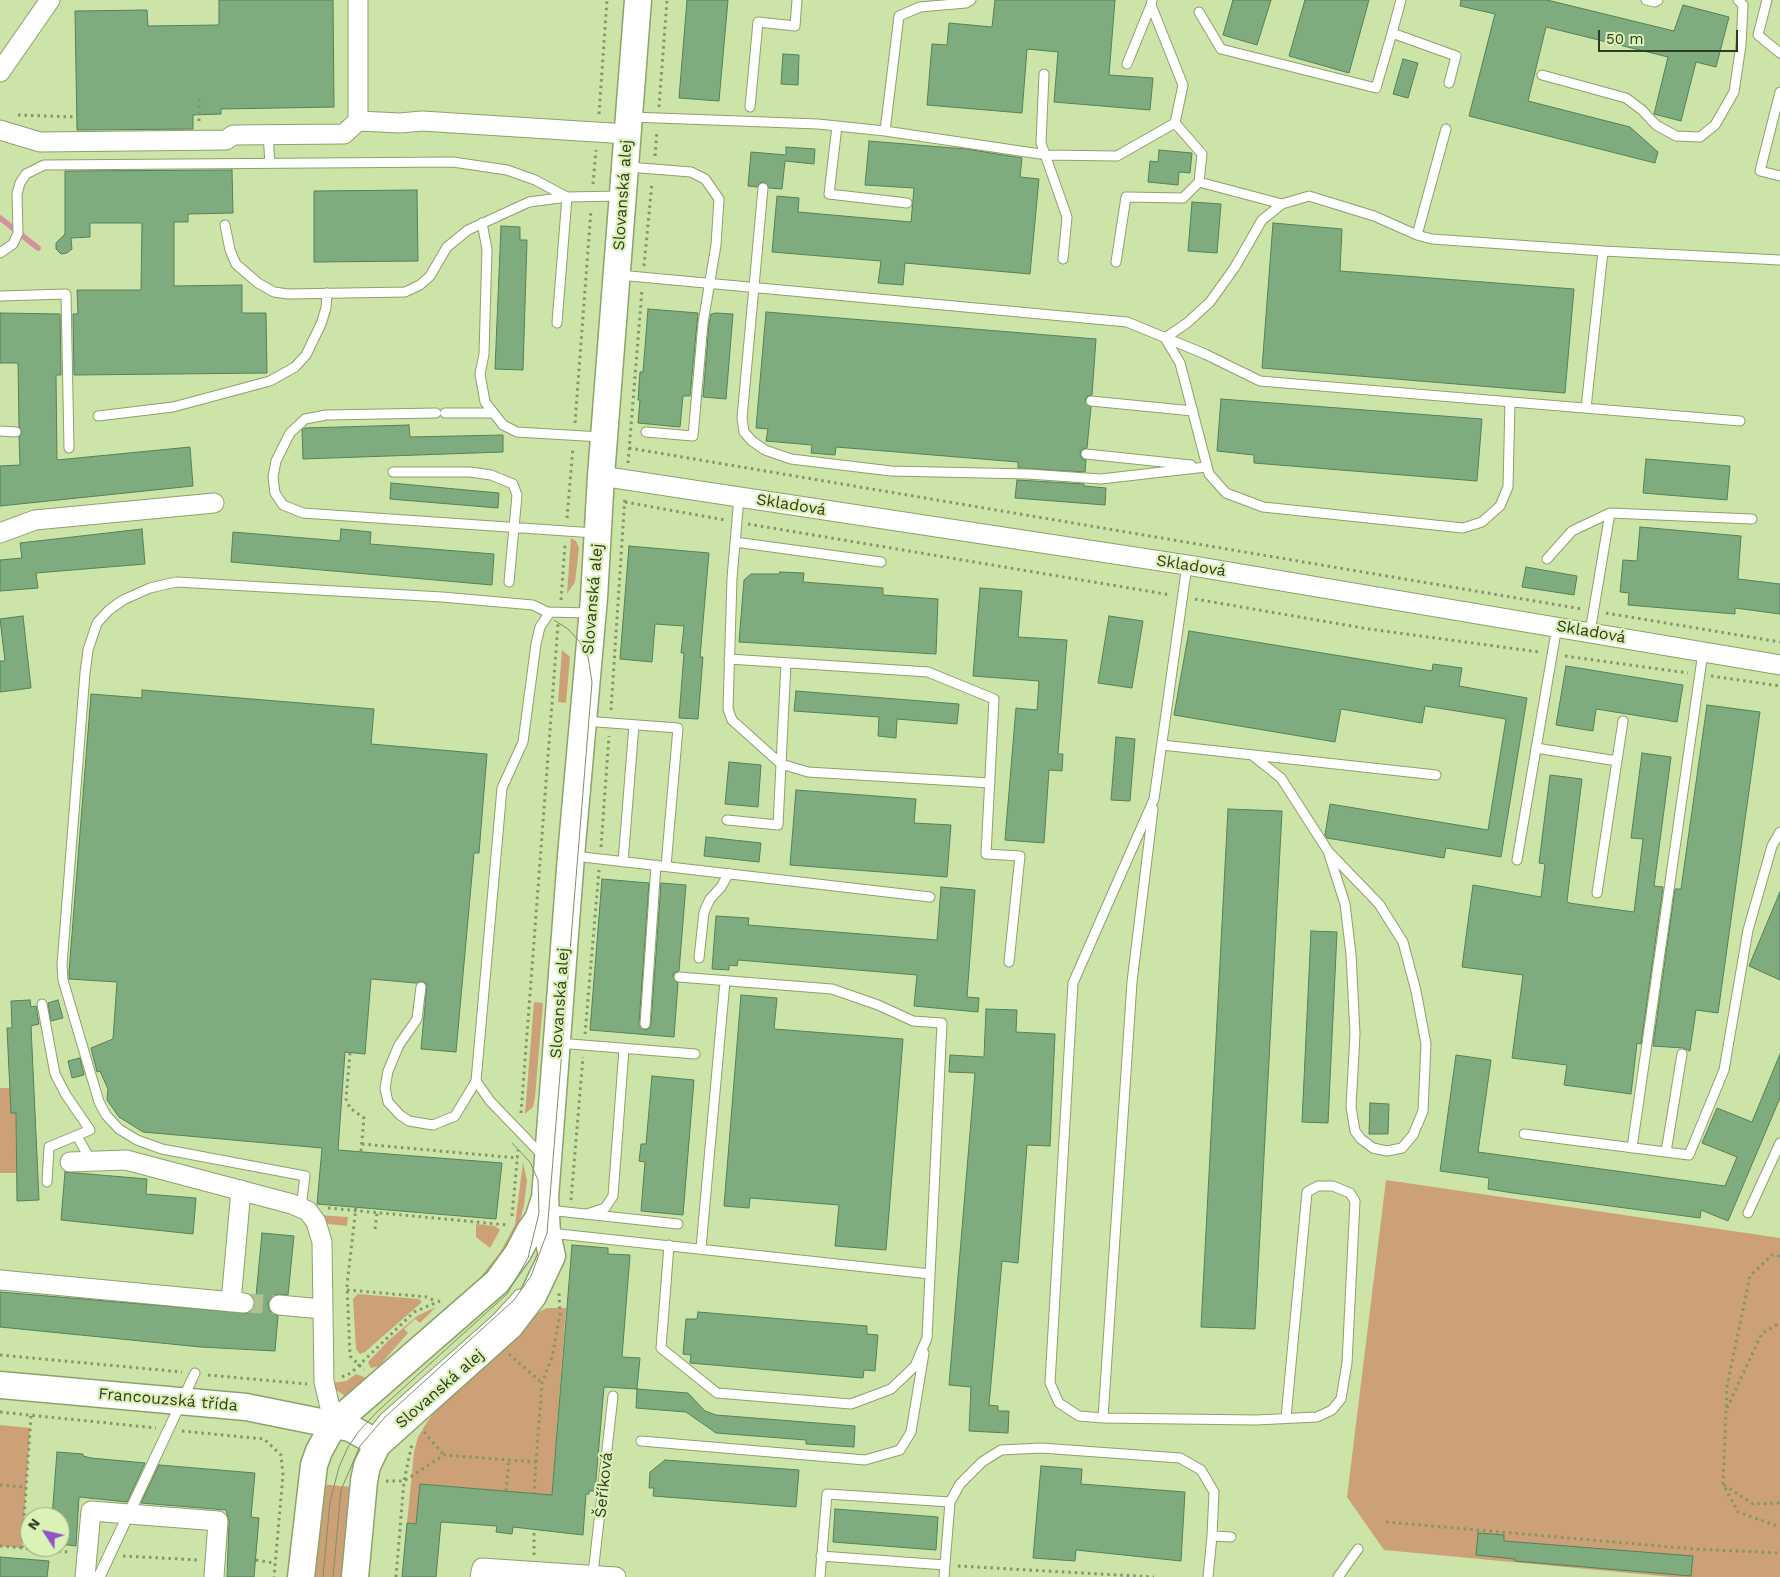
<!DOCTYPE html>
<meta charset="utf-8">
<style>
body{margin:0}
#map{position:relative;width:1780px;height:1577px;overflow:hidden;background:#cde4a8;font-family:"Work Sans",sans-serif}
canvas{display:block}
.north{position:absolute;left:20px;top:1507px;width:50px;height:50px;box-sizing:border-box;background:#daf2b5;border:1px solid #96a87a;border-radius:50%;rotate:305deg;font-size:14px;font-weight:700;line-height:20px;text-align:center;color:#313a22}
.north::after{content:'';display:block;margin:auto;width:18px;height:22px;background:#9153c9;clip-path:polygon(50% 0,100% 100%,50% 72%,0 100%)}
.scale{position:absolute;left:1598px;top:30px;width:140px;height:22px;box-sizing:border-box;border:2px solid #313a22;border-top:0;padding-left:6px;font-size:15px;line-height:18px;white-space:nowrap;color:#313a22;-webkit-text-stroke:4px #daf2b5;paint-order:stroke}
</style>
<div id="map">
<canvas width="1780" height="1577"></canvas>
<div class="north">N</div>
<div class="scale">50 m</div>
</div>
<script>
const ctx = document.querySelector('canvas').getContext('2d');
ctx.lineJoin = 'round';
function fill(path, color) { ctx.fillStyle = color; ctx.fill(path, 'evenodd'); }
const poly = rows => new Path2D(rows.map(r => 'M' + r).join(''));
function stroke(path, color, width, dash) { ctx.strokeStyle = color; ctx.lineWidth = width; ctx.lineCap = dash ? 'butt' : 'round'; ctx.setLineDash(dash || []); ctx.stroke(path); }
function label(font, color, halo, rows, align = 'center') {
  ctx.font = font + ' "Work Sans",sans-serif'; ctx.lineWidth = 4.5; ctx.setLineDash([]); ctx.textBaseline = 'middle'; ctx.strokeStyle = halo; ctx.fillStyle = color; for (const [text, x, y, turn = 0] of rows) {
    ctx.save(); ctx.translate(x, y); ctx.rotate((+turn || 0) * Math.PI / 180); ctx.textAlign = isNaN(turn) ? turn : align; if (halo) ctx.strokeText(text, 0, 0); ctx.fillText(text, 0, 0); ctx.restore();
  }
}
fill(poly([
 [571,538,576,541,579,548,575,582,567,594],
 [562,650,570,657,566,703,558,702],
 [534,1002,543,1003,535,1097,533,1107,525,1114],
 [0,1088,10,1088,11,1112,16,1113,16,1173,0,1173],
 [523,1162,527,1181,524,1205,513,1247,469,1292,501,1251,515,1225],
 [1386,1180,1780,1238,1780,1577,1672,1577,1384,1550,1347,1497],
 [317,1215,348,1217,347,1226,329,1224],
 [476,1224,495,1226,500,1230,490,1248,476,1237],
 [358,1294,419,1299,422,1302,365,1352,360,1354,356,1349,353,1299],
 [436,1307,420,1323,415,1319,404,1329,408,1333,379,1366,371,1368,368,1362,388,1341,417,1316],
 [547,1308,566,1308,552,1495,420,1484,416,1524,407,1523,414,1452,418,1437,427,1422,438,1408,521,1332,539,1312],
 [356,1374,364,1377,370,1384,347,1397,336,1390,333,1383,346,1381],
 [0,1425,30,1428,22,1548,0,1546],
 [318,1484,353,1487,345,1577,308,1577]
]), '#cda177');
stroke(poly([
 [0,218,38,248]
]), '#d492a0', 5.5);
const building = poly([
 [219,0,333,0,334,107,221,109,221,114,193,115,193,129,77,130,75,11,147,10,148,26,219,25,219,0],
 [687,0,728,0,719,101,679,98,687,0],
 [995,0,1115,0,1109,75,1153,78,1150,110,1054,102,1058,52,1027,49,1022,113,927,105,932,44,947,45,949,23,992,27,995,0],
 [1233,0,1271,0,1257,45,1223,35,1233,0],
 [1305,0,1369,0,1349,73,1289,56,1305,0],
 [1461,0,1547,0,1674,31,1683,5,1729,17,1716,67,1696,62,1681,121,1654,114,1668,57,1546,27,1528,101,1630,127,1658,152,1655,163,1469,116,1495,14,1460,6,1461,0],
 [783,54,799,55,798,85,781,84,783,54],
 [1403,59,1418,63,1408,98,1393,94,1403,59],
 [869,141,966,149,1022,158,1020,177,1039,179,1030,274,905,263,903,285,878,283,881,261,772,252,777,196,799,198,798,212,911,222,914,188,865,185,869,141],
 [786,147,815,149,814,164,785,161,782,189,769,188,764,182,760,183,757,187,748,186,751,152,786,155,786,147],
 [1159,150,1192,153,1190,173,1179,172,1178,185,1148,182,1150,161,1158,162,1159,150],
 [232,170,233,213,188,214,188,222,174,222,174,286,242,285,242,313,266,313,267,373,74,375,73,314,78,314,77,290,141,290,142,223,90,223,90,237,71,238,72,249,67,253,61,254,56,249,56,243,65,234,65,171,232,170],
 [417,190,418,261,314,262,314,191,417,190],
 [1192,202,1221,204,1217,253,1188,251,1192,202],
 [1273,223,1342,229,1340,271,1574,289,1565,393,1262,368,1273,223],
 [501,226,520,227,520,240,527,240,523,370,495,369,501,226],
 [648,309,698,313,690,396,683,396,680,427,638,423,640,400,638,400,640,372,643,372,648,309],
 [766,312,1096,339,1092,395,1086,397,1085,401,1091,407,1087,448,1081,450,1080,454,1082,459,1086,460,1085,472,1018,468,1018,462,836,447,835,455,811,453,812,445,766,441,768,429,756,428,766,312],
 [0,313,60,314,61,375,56,375,57,460,190,447,193,486,0,506,0,466,20,465,19,437,22,432,19,427,18,363,0,363,0,313],
 [716,313,733,314,726,399,703,397,709,324,711,314,716,313],
 [1221,399,1482,419,1477,481,1254,463,1254,455,1217,451,1221,399],
 [409,425,410,437,503,435,503,452,303,459,302,430,305,428,409,425],
 [1646,459,1730,466,1727,500,1643,493,1646,459],
 [1017,480,1084,484,1084,486,1106,488,1105,505,1015,498,1017,480],
 [391,483,499,493,498,508,390,499,391,483],
 [1640,527,1741,536,1738,579,1780,584,1780,614,1735,608,1735,614,1628,605,1629,593,1620,592,1623,560,1637,561,1640,527],
 [142,529,145,564,36,573,38,588,0,591,0,560,22,558,20,543,142,529],
 [341,529,371,532,370,544,494,554,492,585,231,562,233,532,340,541,341,529],
 [629,546,709,553,700,657,703,657,698,719,679,718,684,653,681,653,684,626,655,624,652,662,620,659,629,546],
 [1526,567,1577,576,1574,595,1522,587,1526,567],
 [780,572,804,573,803,582,883,588,883,595,938,599,936,654,739,642,744,580,751,574,779,574,780,572],
 [980,588,1022,591,1018,637,1067,640,1058,754,1063,754,1062,771,1049,770,1044,843,1005,840,1016,708,1037,710,1039,681,973,676,980,588],
 [23,616,31,688,0,692,0,661,5,661,0,619,23,616],
 [1109,616,1143,621,1132,688,1098,683,1109,616],
 [1189,631,1432,671,1433,664,1462,668,1459,686,1527,698,1501,857,1446,848,1444,858,1327,838,1325,835,1330,804,1488,830,1506,719,1425,706,1422,723,1341,709,1335,742,1174,715,1189,631],
 [1566,666,1683,685,1677,722,1596,709,1593,731,1556,725,1566,666],
 [142,690,374,709,371,744,487,754,479,853,474,853,456,1052,421,1049,427,984,421,981,416,983,371,979,365,1054,345,1052,338,1150,502,1163,496,1219,317,1204,322,1148,143,1132,119,1117,107,1100,108,1089,100,1071,97,1072,91,1048,113,1039,117,982,69,979,69,972,91,694,142,698,142,690],
 [796,691,959,704,957,724,897,719,896,738,878,736,879,717,794,711,796,691],
 [1707,705,1760,712,1718,1013,1696,1010,1690,1051,1683,1048,1653,1046,1675,889,1681,889,1707,705],
 [1116,737,1135,739,1130,801,1111,800,1116,737],
 [1642,753,1671,757,1654,886,1663,887,1641,1044,1637,1043,1631,1094,1564,1085,1567,1065,1512,1058,1523,975,1462,967,1473,885,1541,897,1545,864,1539,863,1550,775,1582,779,1567,901,1569,903,1634,912,1643,839,1631,838,1642,753],
 [729,762,761,765,758,807,725,804,729,762],
 [796,790,916,799,914,823,951,825,947,877,790,865,796,790],
 [1228,809,1282,811,1255,1329,1201,1327,1228,809],
 [706,837,761,843,759,862,704,856,706,837],
 [602,879,649,883,639,1024,644,1030,648,1029,651,1024,661,883,686,885,679,971,674,973,673,977,678,983,674,1037,590,1030,602,879],
 [941,887,975,890,967,997,979,998,978,1012,914,1006,917,975,738,960,737,966,729,965,729,970,712,969,716,916,749,918,748,925,937,940,941,887],
 [1780,892,1780,980,1749,966,1780,892],
 [1311,931,1337,932,1328,1123,1302,1122,1311,931],
 [741,995,777,998,774,1029,903,1039,886,1250,835,1246,839,1205,750,1198,749,1208,724,1206,741,995],
 [30,1000,31,1007,36,1006,39,1024,31,1026,39,1200,17,1201,16,1113,11,1113,7,1028,12,1028,11,1001,30,1000],
 [58,1000,63,1018,51,1021,48,1003,58,1000],
 [986,1009,1017,1010,1016,1032,1055,1034,1050,1146,1027,1145,1018,1263,1002,1261,989,1405,998,1406,998,1411,1009,1411,1008,1433,969,1431,971,1387,949,1385,975,1073,949,1072,950,1055,984,1057,986,1009],
 [1780,1054,1780,1098,1728,1221,1701,1210,1700,1218,1513,1193,1488,1189,1489,1178,1440,1171,1456,1055,1491,1060,1478,1152,1725,1186,1737,1157,1702,1143,1717,1108,1752,1122,1780,1054],
 [80,1058,84,1075,72,1078,68,1061,80,1058],
 [652,1076,694,1080,683,1215,641,1211,645,1162,639,1161,641,1144,646,1144,652,1076],
 [1370,1103,1389,1104,1388,1134,1369,1134,1370,1103],
 [65,1172,147,1179,146,1194,196,1198,193,1234,61,1220,65,1172],
 [262,1233,294,1236,288,1295,275,1295,268,1303,269,1310,278,1316,275,1351,201,1347,0,1327,0,1292,248,1313,255,1305,252,1296,256,1296,262,1233],
 [572,1245,608,1248,608,1254,630,1255,622,1357,640,1358,637,1389,604,1387,595,1491,589,1491,589,1494,586,1494,583,1535,513,1527,512,1534,496,1532,497,1526,441,1522,436,1577,402,1577,407,1523,416,1524,420,1484,552,1495,572,1245],
 [698,1312,867,1326,867,1334,878,1335,875,1371,864,1370,863,1378,690,1363,691,1355,683,1354,686,1319,697,1319,698,1312],
 [637,1389,688,1393,705,1411,716,1415,855,1426,854,1447,806,1444,806,1440,716,1433,686,1412,636,1408,637,1389],
 [57,1452,83,1454,83,1456,91,1458,145,1463,127,1502,79,1497,76,1546,60,1544,60,1517,52,1517,57,1452],
 [665,1460,799,1470,796,1507,653,1496,654,1488,649,1488,650,1472,665,1460],
 [159,1465,255,1473,251,1517,259,1518,254,1577,227,1577,229,1522,226,1510,141,1503,159,1465],
 [1041,1466,1082,1469,1081,1484,1185,1492,1181,1561,1076,1550,1075,1561,1033,1558,1041,1466],
 [835,1509,938,1517,936,1550,833,1542,835,1509],
 [1478,1533,1504,1535,1504,1541,1693,1556,1691,1576,1515,1561,1515,1559,1476,1555,1478,1533],
 [0,1557,49,1561,47,1577,0,1577,0,1557]
]);
fill(building, '#7eac7f');
stroke(building, '#548156', 1);
stroke(poly([
 [244,1303,279,1305]
]), '#aec28d', 19, [19, 9]);
const lane = poly([
 [1401,0,1392,33,1456,56,1449,83],
 [1646,0,1655,2,1658,0],
 [1767,0,1758,35,1780,53],
 [1199,12,1221,49,1376,88,1392,33],
 [1127,64,1151,5],
 [1044,74,1041,143,1067,217,1063,259],
 [1542,75,1626,98,1642,110,1656,125,1676,136,1700,137,1715,125,1734,92,1741,45,1743,5,1738,0],
 [1780,92,1760,171,1780,176],
 [750,107,758,22,795,26,797,0],
 [632,117,818,124,885,131,899,16,920,7,966,3,971,0],
 [837,126,829,194,907,203],
 [885,131,1047,155,1117,156,1175,123,1183,85,1151,5,1152,0],
 [268,134,270,163],
 [628,167,691,172,705,179,719,199,716,245,703,323,693,436,646,432],
 [1199,182,1282,204],
 [763,188,742,418,744,432,752,441,765,450,791,459,891,471,1028,474,1101,479,1206,467],
 [482,223,487,249,484,354,480,374,485,402,503,425,517,432,601,437],
 [225,225,230,250,236,264,258,283,274,292,288,294,405,292,420,285,430,276,447,247,468,230,529,202,567,197],
 [1417,235,1446,129],
 [0,253,13,244,18,233,17,194,20,183,26,174,44,165,453,162,507,170,535,180,567,197],
 [1116,262,1126,197,1183,198,1199,182,1202,154,1175,123],
 [619,275,1127,322,1205,354,1260,381,1740,421],
 [0,296,66,294,69,448],
 [557,323,567,197,620,196],
 [1091,401,1193,411],
 [1510,402,1508,487,1500,506,1482,522,1463,528,1263,507,1226,493,1209,474,1180,363,1165,338,1187,323,1210,302,1235,267,1262,220,1282,204,1309,196,1374,216,1417,235,1432,239,1603,251,1780,260],
 [1586,408,1603,251],
 [436,413,326,415,305,419,290,433,276,461,273,477,275,493,283,505,303,513,595,533],
 [445,413,492,413],
 [98,416,173,407,270,381,295,367,306,355,321,324,326,308,327,293],
 [0,431,16,432],
 [1086,454,1191,465],
 [393,472,470,472,491,475,513,484,517,495,509,582],
 [739,497,732,578,728,709,732,720,781,764,808,772,990,783],
 [735,542,881,562],
 [1547,559,1572,531,1610,513,1752,519],
 [1187,565,1154,799,1073,983,1050,1383,1059,1403,1079,1416,1103,1418,1256,1420,1317,1417,1332,1410,1341,1399,1347,1363,1355,1201,1350,1193,1333,1186,1318,1186,1307,1192,1286,1418],
 [1590,632,1610,513],
 [729,659,928,672,994,699,986,854,1020,856,1009,962],
 [584,721,678,728,666,866],
 [1162,745,1436,775],
 [1536,748,1617,761],
 [1252,755,1281,778,1328,851,1345,904,1351,954,1355,1034,1351,1107,1355,1131,1361,1139,1373,1148,1387,1151,1402,1148,1413,1135,1423,1111,1426,1044,1416,991,1403,942,1379,904,1328,851],
 [727,820,778,825,786,663],
 [574,856,930,897],
 [1517,860,1557,626],
 [623,862,634,725],
 [1597,893,1623,721],
 [699,958,704,912,710,899,721,887,729,873],
 [421,987,417,1019,399,1045,388,1071,385,1088,388,1102,400,1115,409,1121,433,1125,455,1116,476,1081,502,788,523,742,536,644,540,627,550,612],
 [42,1004,55,1074,66,1095,90,1130,49,1147,47,1182],
 [645,1024,656,865],
 [558,1043,695,1054],
 [476,1081,490,1101,543,1156],
 [1524,1134,1689,1155,1724,1070,1748,930,1772,846,1780,832],
 [77,1136,91,1161],
 [1632,1148,1703,652],
 [1666,1152,1682,1054],
 [301,1207,305,1176,162,1149,137,1140,119,1129,106,1115,99,1102,63,980,62,965,85,673,88,650,97,623,109,610,123,600,150,588,176,582,442,597,533,605,547,612,589,613],
 [548,1210,678,1224],
 [1748,1213,1780,1143],
 [587,1214,605,1208,613,1196,624,1049],
 [550,1233,930,1274],
 [669,1245,661,1348,717,1393,851,1404,891,1389,915,1366,927,1338,942,1023,913,1021,878,1005,832,989,679,977],
 [701,1248,725,981],
 [1103,1418,1132,982,1153,809],
 [373,1439,377,1427,385,1417,496,1319,519,1294],
 [641,1441,865,1460,900,1450,911,1432,924,1353],
 [950,1502,960,1484,982,1462,1001,1450,1041,1448,1180,1458,1201,1470,1214,1492,1212,1536],
 [821,1556,945,1565],
 [593,1574,613,1396],
 [98,1577,195,1373,100,1577],
 [820,1577,827,1494,950,1502,944,1577],
 [1208,1577,1212,1536,1231,1537],
 [1338,1577,1358,1549]
]);
const street = poly([
 [0,72,50,0],
 [358,121,400,123,422,121,627,134],
 [0,130,40,142,226,140,233,135,344,134,358,121,358,0],
 [601,476,1187,565,1780,665],
 [0,533,35,520,214,503],
 [70,1162,126,1160,292,1204,308,1211,316,1222,322,1242,324,1382,334,1424],
 [0,1280,244,1303],
 [231,1302,241,1190],
 [279,1305,322,1309],
 [85,1577,91,1511,218,1521,214,1577],
 [480,1577,482,1568,616,1577]
]);
const secondary = poly([
 [0,1385,246,1407,350,1428,372,1440,377,1445],
 [301,1577,314,1465,319,1451,334,1424,497,1282,518,1253,529,1232,538,1219,544,1201],
 [355,1577,364,1481,367,1466,377,1445,510,1326,533,1296,552,1256,547,1233,545,1198,571,856,594,598,601,476,638,0]
]);
stroke(lane, '#8ca269', 11);
stroke(street, '#8ca269', 21);
stroke(secondary, '#8ca269', 29);
stroke(poly([
 [199,99,199,124],
 [659,107,667,0],
 [599,114,607,0],
 [18,115,77,117],
 [655,156,657,130],
 [593,184,596,150],
 [644,266,652,183],
 [575,423,591,210],
 [629,448,1582,609],
 [628,463,642,290],
 [625,502,725,520],
 [567,518,573,447],
 [748,524,1171,595],
 [1195,599,1369,629,1539,652],
 [561,600,565,544],
 [1606,613,1780,642],
 [1565,656,1688,673],
 [1711,676,1780,686],
 [611,710,625,496],
 [601,847,609,736],
 [585,1034,599,870],
 [350,1053,346,1099,350,1108,364,1118,361,1151],
 [521,1113,558,624],
 [362,1144,518,1158],
 [571,1200,583,1057],
 [356,1207,347,1285,350,1356,364,1370],
 [328,1208,508,1225],
 [512,1216,518,1150],
 [375,1229,377,1213],
 [1780,1256,1772,1255,1750,1276,1727,1386,1723,1484,1738,1512,1780,1527],
 [347,1290,428,1297,436,1302],
 [509,1354,542,1383],
 [0,1355,182,1372],
 [208,1375,307,1384],
 [342,1377,351,1373,414,1312,440,1301],
 [1727,1408,1762,1333,1780,1323],
 [0,1412,156,1428],
 [182,1431,264,1439,281,1455,283,1475,274,1577],
 [424,1432,444,1455],
 [536,1462,542,1383,552,1357,560,1314,559,1293],
 [386,1481,404,1481,444,1455,536,1462,534,1493],
 [0,1485,26,1487],
 [1724,1485,1753,1504,1780,1503],
 [506,1491,509,1461],
 [1386,1522,1694,1549,1780,1553],
 [0,1546,69,1552],
 [22,1548,31,1415],
 [534,1555,534,1529],
 [123,1556,199,1560],
 [256,1560,274,1563],
 [958,1566,1154,1577],
 [396,1577,404,1481,412,1444]
]), '#85956a', 3, [2.5, 4]);
stroke(lane, '#fff', 9);
stroke(street, '#fff', 19);
stroke(secondary, '#fff', 26);
stroke(poly([
 [323,1577,330,1502,339,1467,348,1447,359,1431,379,1410,507,1294,528,1258,539,1213,538,1180,530,1162,512,1143],
 [333,1577,341,1490,360,1446,385,1417,514,1300,531,1276,547,1233,592,682,588,657,579,641,568,629,554,620]
]), '#7f8f65', 1);
label('16px', '#313a22', '#daf2b5', [
 ["Slovanská alej",623,195,-86],
 ["Skladová",791,505,9],
 ["Skladová",1191,566,9],
 ["Slovanská alej",593,599,-85],
 ["Skladová",1591,632,10],
 ["Slovanská alej",560,1003,-86],
 ["Slovanská alej",440,1389,-41],
 ["Francouzská třída",168,1400,5],
 ["Šeříková",604,1485,-84]
]);
</script>
